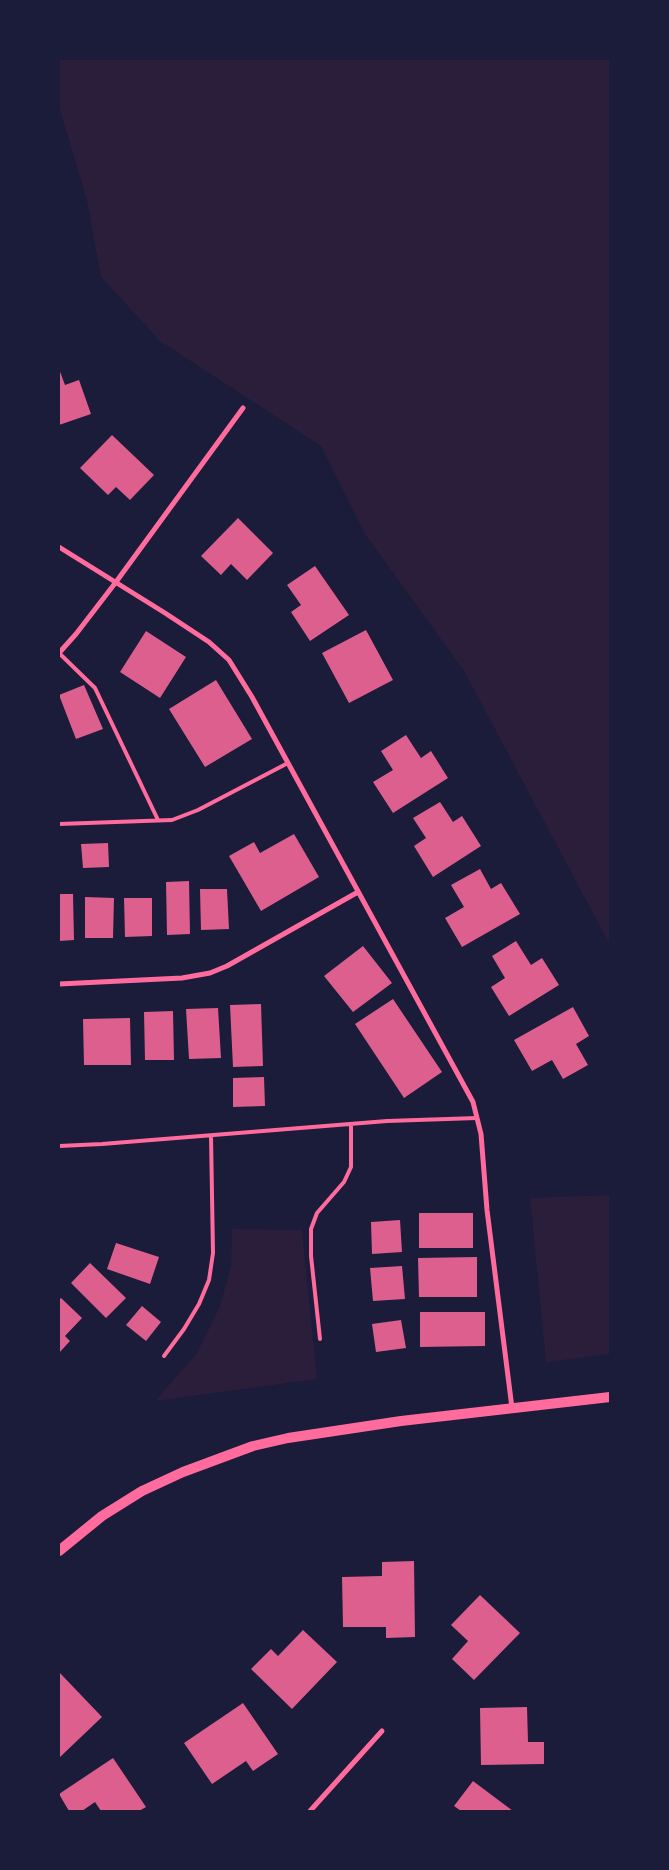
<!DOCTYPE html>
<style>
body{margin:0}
#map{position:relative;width:669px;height:1870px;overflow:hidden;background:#1b1b3a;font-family:Mulish,sans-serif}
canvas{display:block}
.frame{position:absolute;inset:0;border:60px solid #1b1b3a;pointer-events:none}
</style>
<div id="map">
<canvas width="669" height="1870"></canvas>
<div class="frame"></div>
</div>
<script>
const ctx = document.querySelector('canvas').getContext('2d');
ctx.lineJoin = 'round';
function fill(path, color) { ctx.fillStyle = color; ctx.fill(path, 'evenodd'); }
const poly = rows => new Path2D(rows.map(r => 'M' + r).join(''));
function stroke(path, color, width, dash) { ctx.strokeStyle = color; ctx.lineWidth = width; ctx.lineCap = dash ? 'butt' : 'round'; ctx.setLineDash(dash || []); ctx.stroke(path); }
fill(poly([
 [59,59,610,59,610,945,464,671,365,534,321,446,160,341,101,277,87,201,59,106],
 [610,1195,610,1354,546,1362,530,1198],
 [232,1229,302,1230,317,1379,155,1401,197,1353,220,1306,231,1266]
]), '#2a1e3b');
fill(poly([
 [59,369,65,385,79,380,91,414,59,425],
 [112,435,154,475,130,500,116,487,108,495,80,468],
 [238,518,273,553,247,580,231,564,221,575,201,556],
 [315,566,349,615,310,641,291,612,301,605,287,585],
 [366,630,393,680,349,703,322,653],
 [146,631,186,657,160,698,120,672],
 [216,680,252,739,205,767,169,709],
 [84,685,103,729,76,739,59,695],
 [406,735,421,758,431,751,448,778,393,813,373,782,393,770,381,751],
 [440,802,453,822,462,816,481,846,433,877,414,846,426,838,413,818],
 [294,834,319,877,261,911,229,856,254,842,260,853],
 [108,843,109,867,83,868,81,844],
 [480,869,491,889,501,883,520,914,462,947,445,918,464,907,451,885],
 [189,881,190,934,167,935,166,882],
 [200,889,227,889,229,929,201,930],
 [59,894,73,894,74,940,59,941],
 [85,897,114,898,113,938,85,938],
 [124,898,152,898,152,936,125,937],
 [516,941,531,965,542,958,559,985,509,1016,491,987,505,978,492,956],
 [363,946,392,983,353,1012,324,976],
 [393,999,442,1072,404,1098,355,1024],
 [261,1004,263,1066,233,1067,230,1005],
 [573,1007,589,1036,576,1044,588,1065,563,1079,552,1060,532,1071,514,1040],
 [218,1008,221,1058,189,1059,186,1009],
 [173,1011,174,1060,145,1060,144,1012],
 [130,1018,131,1065,84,1065,83,1019],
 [264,1077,265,1106,233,1107,233,1078],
 [419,1213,473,1213,473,1248,419,1248],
 [400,1220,402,1252,372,1254,371,1222],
 [116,1243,159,1257,150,1284,107,1269],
 [477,1257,477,1297,419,1297,418,1258],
 [90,1263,126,1298,106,1318,71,1283],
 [402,1266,405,1299,373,1301,370,1268],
 [61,1298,82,1318,65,1336,70,1341,59,1353,59,1300],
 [142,1306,161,1322,146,1341,126,1325],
 [420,1312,485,1312,485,1346,420,1347],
 [401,1320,406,1348,376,1352,372,1324],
 [414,1561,415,1637,386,1638,386,1627,343,1627,342,1577,382,1576,382,1562],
 [480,1595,520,1633,474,1680,452,1659,468,1641,451,1625],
 [303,1630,337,1662,292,1709,251,1669,271,1649,278,1656],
 [59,1672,102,1717,59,1758],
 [243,1703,278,1754,253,1771,246,1761,212,1784,184,1743],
 [527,1707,528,1742,544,1742,544,1764,481,1765,480,1708],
 [113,1758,146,1807,139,1811,101,1811,95,1802,82,1811,69,1811,59,1794],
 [473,1781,513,1811,461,1811,454,1806]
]), '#dd5f8e');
stroke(poly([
 [59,653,95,688,158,820],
 [59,824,172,820,198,810,288,763],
 [59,1146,102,1144,387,1121,477,1118],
 [320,1339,311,1256,311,1229,317,1213,344,1182,351,1167,351,1124],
 [164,1356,184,1329,199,1304,209,1280,213,1253,211,1136]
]), '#ff6b9d', 4);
stroke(poly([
 [59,547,165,613,209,642,229,660,252,697,473,1102,481,1134,487,1210,512,1408],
 [59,653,76,634,116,582,243,408],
 [59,984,182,978,210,973,227,966,358,892],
 [310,1811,382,1731]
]), '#ff6b9d', 5);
stroke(poly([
 [59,1551,102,1516,142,1491,183,1472,253,1446,288,1438,401,1421,610,1397]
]), '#ff6b9d', 10);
</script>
